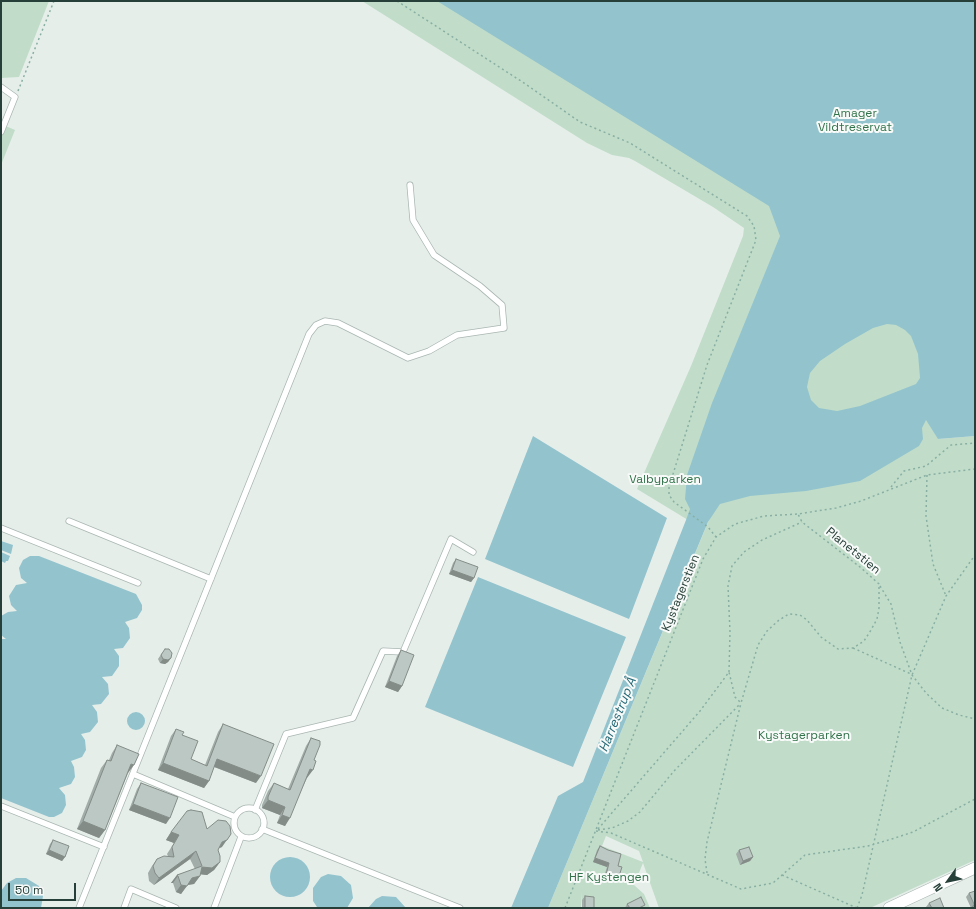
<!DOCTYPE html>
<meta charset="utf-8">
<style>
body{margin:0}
#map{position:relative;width:976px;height:909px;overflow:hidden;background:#e6eeea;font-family:"Space Grotesk",sans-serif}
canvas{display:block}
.frame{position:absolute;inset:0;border:2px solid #263f38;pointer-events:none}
.north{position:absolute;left:928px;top:861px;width:40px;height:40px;-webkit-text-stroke:3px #f7faf8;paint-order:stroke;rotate:237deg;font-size:11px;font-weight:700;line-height:16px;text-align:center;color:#263f38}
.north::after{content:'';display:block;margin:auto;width:14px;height:18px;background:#263f38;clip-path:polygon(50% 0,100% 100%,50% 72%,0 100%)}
.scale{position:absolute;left:8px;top:883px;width:68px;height:18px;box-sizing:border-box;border:2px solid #263f38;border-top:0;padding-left:5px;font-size:12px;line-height:14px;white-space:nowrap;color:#263f38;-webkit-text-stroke:3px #f7faf8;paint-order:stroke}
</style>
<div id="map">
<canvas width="976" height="909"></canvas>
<div class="frame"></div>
<div class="north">N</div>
<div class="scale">50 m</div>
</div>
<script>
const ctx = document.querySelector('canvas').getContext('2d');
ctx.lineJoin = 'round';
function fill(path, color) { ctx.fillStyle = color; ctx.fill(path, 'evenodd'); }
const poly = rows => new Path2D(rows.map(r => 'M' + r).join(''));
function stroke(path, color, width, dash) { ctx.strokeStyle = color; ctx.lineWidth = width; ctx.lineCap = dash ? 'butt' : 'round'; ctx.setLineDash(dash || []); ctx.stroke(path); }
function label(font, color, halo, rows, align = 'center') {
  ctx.font = font + ' "Space Grotesk",sans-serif'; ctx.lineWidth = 4; ctx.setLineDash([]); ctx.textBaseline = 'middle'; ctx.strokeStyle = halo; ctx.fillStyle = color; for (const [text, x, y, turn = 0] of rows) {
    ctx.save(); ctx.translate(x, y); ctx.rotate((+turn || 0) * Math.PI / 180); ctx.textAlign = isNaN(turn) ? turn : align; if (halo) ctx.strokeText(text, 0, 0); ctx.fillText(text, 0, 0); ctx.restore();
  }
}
fill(poly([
 [1,1,49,1,19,77,1,78],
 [362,1,975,1,938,439,975,436,975,860,870,908,659,908,643,863,634,885,644,894,650,908,582,908,582,893,581,908,548,908,709,520,775,250,723,379,688,520,637,489,691,366,743,236,744,228,713,207,635,161,629,158,612,155,587,143],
 [606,836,639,851,643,862,602,846],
 [1,124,15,130,1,165]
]), '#c1ddc9');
fill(poly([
 [437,1,975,1,975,436,938,439,926,420,922,428,923,439,919,446,860,481,806,491,750,496,720,504,708,522,548,908,511,908,558,796,583,782,686,520,690,509,685,499,687,475,712,403,780,236,769,206],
 [887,324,896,325,905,330,911,336,918,354,920,378,916,384,860,406,837,411,819,408,811,400,807,387,810,373,820,361,845,344,873,328],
 [533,436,667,518,629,619,485,559],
 [1,541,13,545,11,554,1,550],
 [1,552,10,556,8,561,6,561,5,563,1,561],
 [30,556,39,556,136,594,142,605,142,610,137,618,125,622,129,628,130,638,123,648,114,649,119,656,119,666,112,676,102,677,108,684,109,694,101,704,92,705,97,712,98,722,90,732,81,734,85,740,86,750,82,757,71,761,74,767,75,777,71,784,59,788,65,795,66,805,62,813,54,817,49,817,1,798,1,639,6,639,1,635,1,616,8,612,17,611,11,605,9,596,16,585,27,583,21,578,19,568,23,560],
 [478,577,626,637,573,767,425,707],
 '127 721a9 9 0 1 1 18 0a9 9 0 1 1-18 0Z',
 '270 877a20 20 0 1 1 40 0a20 20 0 1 1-40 0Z',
 [328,874,341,876,351,885,353,898,347,908,317,907,313,901,313,888,321,877],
 [16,878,26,878,39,886,43,896,41,908,1,908,1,891,7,883],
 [382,896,396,897,406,908,368,908,376,899]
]), '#93c4ce');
const service = poly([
 [1,87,15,97,1,132],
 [69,521,211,579],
 [1,528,138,583],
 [133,774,235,817],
 [1,806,104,847],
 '234 823a15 15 0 1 1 30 0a15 15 0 1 1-30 0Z',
 [255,810,286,734,353,718,383,651,403,652,451,539,473,552],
 [262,829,460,908],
 [79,908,309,334,316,325,325,321,338,323,408,358,429,351,457,335,504,328,502,305,480,286,434,255,413,220,410,185],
 [124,908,131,889,176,908],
 [214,908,241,837]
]);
const minor = poly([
 [889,908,975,868]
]);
stroke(service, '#a9b6b1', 7);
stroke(minor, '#a9b6b1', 12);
stroke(poly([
 [397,1,524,83,580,122,630,143,747,216,754,226,756,240,707,365,669,487,669,495,674,502,708,527,716,537],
 [18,91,54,1],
 [927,475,926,516,933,564,946,596],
 [891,487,904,471,926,466,951,445,975,443],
 [880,586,891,604,900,642,912,675,926,693,942,708,959,715,975,719],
 [853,648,911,674],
 [729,672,730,632,728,586,732,566,744,552,762,540,802,522],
 [598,829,700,711,729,672,735,697,741,703,758,645,767,631,779,620,789,614,800,615,807,620,821,637,838,649,853,648,864,641,871,630,877,619,879,608,879,584,860,567,802,522,798,514],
 [598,830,612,828,628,821,640,812,674,771,740,704],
 [596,831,611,833,741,889,773,883,805,855,868,846,895,838,913,832,975,799],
 [707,873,705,859,707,842,741,703],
 [782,875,857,908],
 [565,908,703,559,716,537,735,524,764,516,798,514,836,508,861,501,927,475,975,469],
 [857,908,862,895,912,675,946,596,975,555]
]), '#89afa3', 1.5, [2, 3]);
stroke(service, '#fff', 5.5);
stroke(minor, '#fff', 11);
fill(poly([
 [456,559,474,578,471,582,449,574,453,563],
 [401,650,402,686,398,692,385,687,397,656],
 [162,653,171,658,168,662,165,664,160,663,158,659],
 [223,724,256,783,214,767,209,781,204,788,158,770,171,736,176,729,182,735,191,759,205,765,218,732],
 [311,738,307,778,285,826,277,823,280,815,262,808,262,805,268,791,274,783,288,789,306,746],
 [117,745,128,773,105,830,99,838,77,829,101,768,107,760,109,760,112,753],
 [141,783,166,824,129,810,137,789],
 [207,829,222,847,219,848,218,850,220,862,214,870,207,875,200,874,200,876,194,884,187,885,181,894,176,892,173,883,171,883,177,875,195,869,190,859,154,885,149,881,148,873,152,866,157,859,168,856,167,854,174,843,166,840,171,832],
 [53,840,65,857,62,861,46,854,50,844],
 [600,846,619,876,616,880,614,879,612,882,603,879,607,867,593,862,597,850],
 [739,850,753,857,750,861,740,865,736,854],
 [969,893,975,906,971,908,966,897],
 [585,896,594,908,582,908,582,900],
 [929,903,944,908,927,908,926,907],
 [627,904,643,908,625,908]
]), '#a2aca8');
fill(poly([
 [452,570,474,578,471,582,449,574],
 [171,658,168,662,165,664,160,663,163,659],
 [389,681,402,686,398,692,385,687],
 [217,759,261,776,256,783,212,766],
 [163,763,209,781,204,788,158,770],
 [131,764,134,765,128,773,126,772],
 [310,769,313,770,307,778,305,777],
 [268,800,285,807,280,815,262,808],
 [133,804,170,818,166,824,129,810],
 [282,815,290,818,285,826,277,823],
 [83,821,105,830,99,838,77,829],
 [171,832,179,835,174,843,166,840],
 [231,834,222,847,217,849,222,842],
 [49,850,65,857,62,861,46,854],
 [196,851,190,859,154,885,159,878],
 [753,857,750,861,740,865,743,861],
 [595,858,609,863,607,867,593,862],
 [220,862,214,870,207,875,197,874,202,867],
 [177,875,178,876,173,883,171,883],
 [606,875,616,875,619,876,616,880,614,879,612,882,603,879],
 [200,876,194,884,187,885,192,878],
 [181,885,187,886,181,894,176,892],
 [975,903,975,906,971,908,974,904]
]), '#848c88');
const building = poly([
 [456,559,478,567,474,578,452,570,456,559],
 [165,649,169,649,172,653,171,658,168,660,163,659,161,655,165,649],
 [401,650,414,655,402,686,389,681,401,650],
 [223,724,274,744,261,776,217,759,209,781,163,763,176,729,184,732,182,735,198,741,191,759,207,766,223,724],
 [311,738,320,741,320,745,314,760,316,761,313,770,310,769,290,818,282,815,285,807,268,800,268,797,274,783,290,790,311,738],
 [117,745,139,754,134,765,131,764,105,830,83,821,107,760,111,761,117,745],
 [141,783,178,797,170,818,133,804,141,783],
 [191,810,202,812,207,829,218,820,226,821,230,826,231,834,227,840,222,842,218,850,220,856,220,862,212,868,202,867,200,876,192,878,187,886,181,885,178,876,177,875,202,866,196,851,159,878,155,873,153,866,157,859,164,856,174,857,172,847,179,835,171,832,187,811,191,810],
 [53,840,69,846,65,857,49,850,53,840],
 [600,846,608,850,621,854,618,866,622,867,619,876,616,875,615,878,606,875,609,863,595,858,600,846],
 [749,847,753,857,743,861,739,850,749,847],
 [975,891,975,903,974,904,969,893,975,891],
 [585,896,594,897,594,908,585,908,585,896],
 [641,897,645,905,639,908,630,908,627,904,641,897],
 [940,898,944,908,932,908,929,903,940,898]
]);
fill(building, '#bcc8c3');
stroke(building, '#848c88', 1);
label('12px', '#33734c', '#f7faf8', [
 ["Amager",855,114],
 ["Vildtreservat",855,128],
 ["Valbyparken",665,480],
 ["Kystagerparken",804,736],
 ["HF Kystengen",609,878]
]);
label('12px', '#263f38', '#f7faf8', [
 ["Planetstien",853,551,39],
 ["Kystagerstien",681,593,-68]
]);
label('italic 13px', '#246877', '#f7faf8', [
 ["Harrestrup Å",618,715,-68]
]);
</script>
